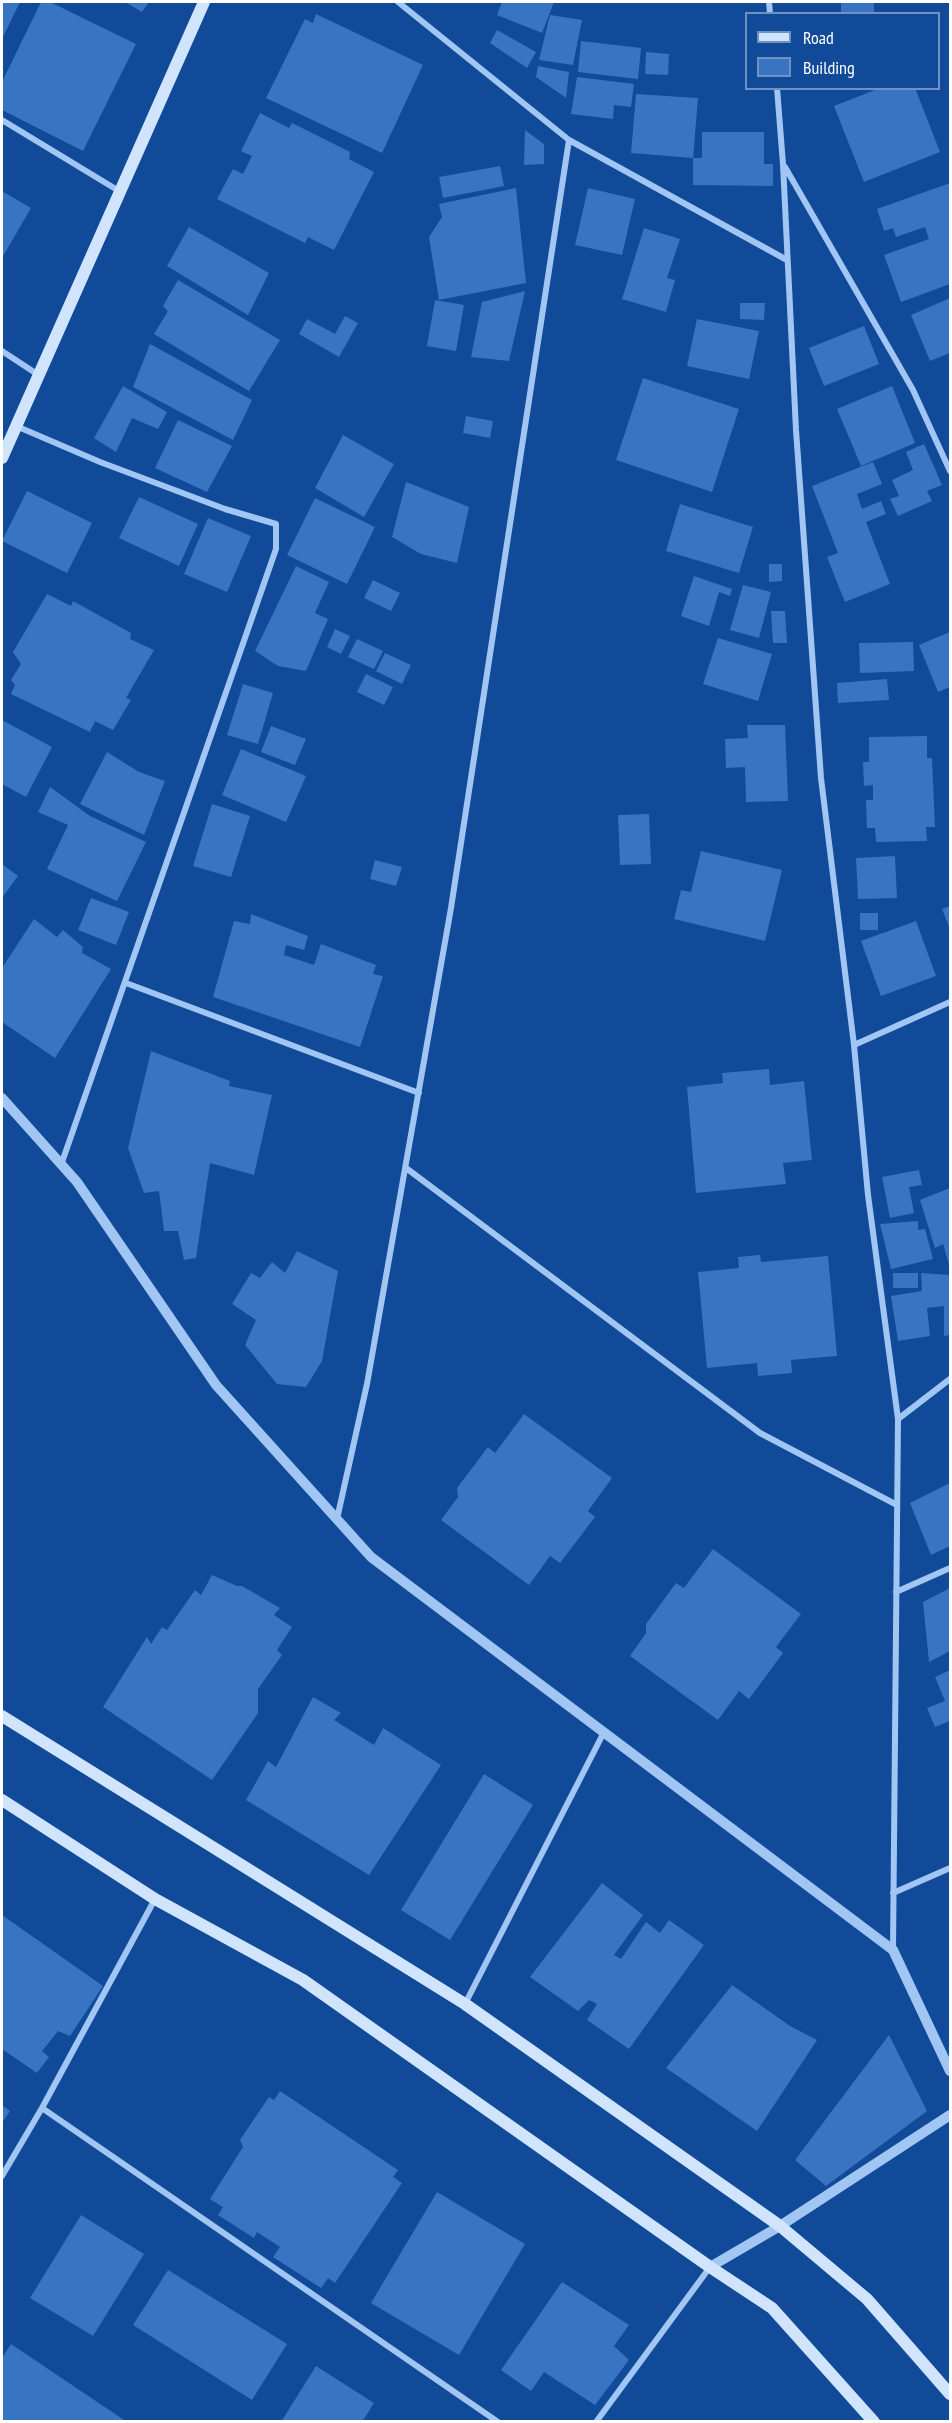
<!DOCTYPE html>
<style>
body{margin:0}
#map{position:relative;width:952px;height:2423px;overflow:hidden;background:#104a98;font-family:"PT Sans Narrow",sans-serif}
canvas{display:block}
.frame{position:absolute;inset:0;border:3px solid #fff;pointer-events:none}
.legend{position:absolute;left:745px;top:12px;width:195px;height:78px;box-sizing:border-box;background:#104a98;border:2px solid #7092c1;margin:0;padding:8px 10px;list-style:none;font-size:18px;color:#fff}
.legend li{display:flex;align-items:center;gap:12px;height:30px}
.legend b{width:30px;border:2px solid #7092c1}
</style>
<div id="map">
<canvas width="952" height="2423"></canvas>
<div class="frame"></div>
<ul class="legend">
<li><b style="height:8px;background:#d1e4fd"></b>Road</li>
<li><b style="height:16px;background:#3874c1"></b>Building</li>
</ul>
</div>
<script>
const ctx = document.querySelector('canvas').getContext('2d');
ctx.lineJoin = 'round';
function fill(path, color) { ctx.fillStyle = color; ctx.fill(path, 'evenodd'); }
const poly = rows => new Path2D(rows.map(r => 'M' + r).join(''));
function stroke(path, color, width, dash) { ctx.strokeStyle = color; ctx.lineWidth = width; ctx.lineCap = dash ? 'butt' : 'round'; ctx.setLineDash(dash || []); ctx.stroke(path); }
fill(poly([
 [2,2,20,2,2,39],
 [41,2,50,2,136,44,83,151,2,110,2,82],
 [125,2,149,2,142,12],
 [502,2,554,2,542,33,497,15],
 [841,2,874,2,874,14,841,14],
 [316,14,423,65,382,153,266,98,305,19,313,23],
 [550,15,582,20,573,65,539,60],
 [497,30,536,52,527,68,490,43],
 [581,41,641,48,638,79,578,72],
 [646,52,669,54,668,75,645,74],
 [538,66,569,72,566,98,536,77],
 [577,77,634,84,631,107,614,105,613,119,571,114],
 [880,88,915,88,940,152,864,182,834,106],
 [636,94,698,98,693,158,702,158,702,132,764,132,764,164,773,164,773,186,693,185,693,158,631,153],
 [260,113,289,128,292,123,350,152,349,159,374,172,334,250,308,237,305,243,217,199,233,169,243,174,252,156,241,151],
 [525,130,544,144,544,164,524,165],
 [500,166,504,186,443,198,439,177],
 [950,183,950,284,901,302,884,255,929,239,925,227,896,237,893,228,884,231,877,209],
 [516,188,526,283,439,300,429,237,442,217,439,204],
 [588,188,635,199,622,255,575,245],
 [2,191,31,208,2,258],
 [189,227,269,273,248,315,167,266],
 [644,228,680,239,667,278,675,280,666,312,622,299],
 [178,280,280,340,249,391,154,334,168,311,163,306],
 [525,291,509,361,471,357,482,302],
 [950,298,950,353,930,361,911,315],
 [435,300,464,305,456,351,427,346],
 [740,303,765,303,764,320,740,319],
 [345,316,358,323,339,357,299,334,307,319,335,334],
 [697,319,759,331,749,379,687,366],
 [864,326,879,364,824,386,809,348],
 [150,344,252,400,233,440,133,387],
 [643,378,739,409,712,492,616,460],
 [123,386,167,412,158,429,132,418,116,452,94,438],
 [892,386,915,443,861,466,837,409],
 [466,416,493,421,490,438,463,433],
 [178,420,232,446,207,492,155,468],
 [343,435,394,464,364,517,315,488],
 [924,444,942,485,927,491,932,501,898,516,890,499,899,496,892,480,913,470,906,452],
 [873,462,882,484,857,494,862,509,881,501,886,514,866,522,890,584,845,602,827,557,838,553,812,486],
 [406,482,469,507,457,563,421,554,392,537],
 [27,491,92,523,67,573,2,541],
 [139,497,198,524,179,566,119,538],
 [315,498,375,527,347,584,287,555],
 [680,504,753,527,739,573,666,551],
 [208,518,251,536,227,592,184,574],
 [769,564,782,564,782,581,769,582],
 [296,566,329,582,315,613,328,619,306,671,278,666,255,651],
 [694,576,732,589,730,596,719,592,709,626,681,616],
 [373,580,400,593,391,611,364,598],
 [743,585,771,592,759,638,730,630],
 [47,594,71,606,73,601,131,633,130,639,154,650,126,698,131,700,113,730,95,721,90,732,11,694,15,685,11,680,21,664,13,652],
 [771,611,785,611,787,643,773,643],
 [335,629,350,636,341,654,327,647],
 [950,632,950,687,938,692,919,645],
 [718,638,772,654,758,701,703,684],
 [357,639,383,651,374,669,348,657],
 [913,642,914,671,860,673,859,643],
 [385,653,411,665,402,684,376,671],
 [366,674,393,687,384,705,357,692],
 [887,679,889,700,838,703,837,683],
 [243,684,273,693,258,744,227,735],
 [2,720,52,747,26,797,2,784],
 [747,725,785,725,788,801,746,802,745,767,726,768,725,739,748,738],
 [271,726,306,739,295,765,261,752],
 [927,736,927,758,932,758,935,827,926,827,927,841,876,842,875,828,867,828,866,800,873,800,873,785,864,786,863,762,869,762,869,737],
 [241,749,306,776,286,822,222,795],
 [107,752,139,772,165,781,144,835,80,804],
 [50,787,90,816,146,842,117,901,47,869,68,825,38,812],
 [212,804,250,816,231,877,193,866],
 [649,814,651,864,620,865,618,815],
 [701,851,782,870,765,941,674,919,681,890,691,892],
 [895,856,897,898,858,899,856,858],
 [375,860,402,867,396,886,370,879],
 [2,864,18,876,2,898],
 [91,898,129,912,116,945,78,930],
 [950,906,950,929,942,909],
 [860,913,878,913,878,930,860,930],
 [251,914,308,936,304,950,286,945,284,955,314,965,321,944,376,965,373,974,383,976,360,1047,213,997,234,921,250,924],
 [34,919,57,937,63,930,83,947,82,953,111,969,55,1058,2,1022,2,968],
 [916,921,936,976,881,996,861,941],
 [151,1051,230,1081,229,1086,272,1095,254,1175,210,1163,196,1258,184,1260,178,1231,164,1231,159,1191,144,1193,128,1148],
 [769,1069,770,1085,804,1081,812,1160,783,1163,786,1184,696,1193,687,1087,723,1083,722,1073],
 [919,1170,922,1185,909,1187,914,1213,890,1218,882,1177],
 [950,1188,950,1268,943,1244,935,1248,920,1200],
 [918,1221,918,1230,925,1229,933,1259,891,1269,880,1224],
 [297,1251,338,1271,322,1361,306,1387,277,1384,245,1345,256,1320,232,1304,251,1273,260,1278,272,1262,285,1273],
 [760,1255,761,1262,828,1256,837,1356,791,1360,792,1373,758,1376,757,1363,707,1368,698,1272,739,1268,738,1257],
 [893,1273,918,1273,918,1288,893,1288],
 [921,1273,950,1275,950,1335,944,1336,944,1306,927,1308,930,1336,898,1341,891,1296,922,1291],
 [524,1414,612,1478,588,1511,595,1517,560,1563,550,1556,529,1585,441,1520,458,1497,457,1488,488,1447,495,1453],
 [950,1483,950,1546,931,1555,910,1503],
 [713,1549,801,1614,776,1647,783,1653,749,1699,739,1691,718,1720,630,1656,646,1633,646,1624,676,1583,684,1588],
 [212,1575,237,1586,242,1586,280,1608,274,1615,292,1627,277,1650,282,1655,258,1689,258,1713,212,1780,103,1707,147,1637,151,1644,162,1627,167,1630,195,1590,201,1595],
 [950,1588,950,1651,929,1662,923,1602],
 [950,1670,950,1721,935,1727,927,1708,945,1701,935,1677],
 [313,1697,341,1713,334,1720,374,1745,383,1728,441,1765,369,1875,246,1800,268,1761,276,1767],
 [484,1774,533,1805,450,1940,401,1910],
 [602,1883,643,1915,614,1955,621,1959,646,1922,660,1933,669,1920,704,1945,629,2049,587,2020,597,2004,589,2000,578,2011,530,1977],
 [2,1915,103,1986,70,2036,58,2031,42,2051,49,2057,37,2073,2,2049],
 [732,1985,790,2026,817,2040,757,2131,666,2068],
 [889,2035,927,2111,826,2186,795,2160],
 [280,2091,398,2170,393,2177,402,2183,335,2283,328,2278,321,2288,273,2257,280,2247,257,2232,254,2238,218,2215,223,2207,210,2199,243,2147,240,2140,269,2097,274,2100],
 [2,2105,10,2111,2,2123],
 [437,2192,525,2244,459,2355,371,2303],
 [81,2215,144,2254,93,2336,30,2298],
 [168,2270,287,2344,252,2400,133,2325],
 [562,2282,629,2325,614,2346,629,2360,595,2405,544,2372,531,2391,501,2370],
 [11,2344,127,2422,3,2422,2,2358],
 [316,2366,374,2403,362,2422,281,2422]
]), '#3874c1');
stroke(poly([
 [398,2,569,140,787,260],
 [769,2,770,14],
 [777,88,783,164,796,430,821,778,854,1045,868,1195,898,1419,893,1950],
 [2,120,119,191],
 [785,167,913,390,950,471],
 [2,351,37,374],
 [16,426,100,462,225,509,276,524,276,549,61,1165],
 [126,983,419,1093],
 [854,1045,950,1002],
 [406,1168,760,1433,897,1505],
 [898,1419,950,1379],
 [337,1519,367,1384,451,908,569,140],
 [896,1592,950,1568],
 [893,1893,950,1868],
 [465,2004,604,1732],
 [42,2108,498,2422],
 [2,2176,42,2108,155,1899],
 [596,2422,710,2267]
]), '#a1c6f4', 6);
stroke(poly([
 [2,1098,77,1182,216,1385,371,1557,893,1950,950,2071],
 [710,2267,780,2226,950,2115]
]), '#a1c6f4', 10);
stroke(poly([
 [2,458,204,2],
 [2,1716,465,2004,780,2226,867,2299,950,2394],
 [2,1800,155,1899,303,1980,710,2267,772,2308,874,2422]
]), '#d1e4fd', 12);
</script>
